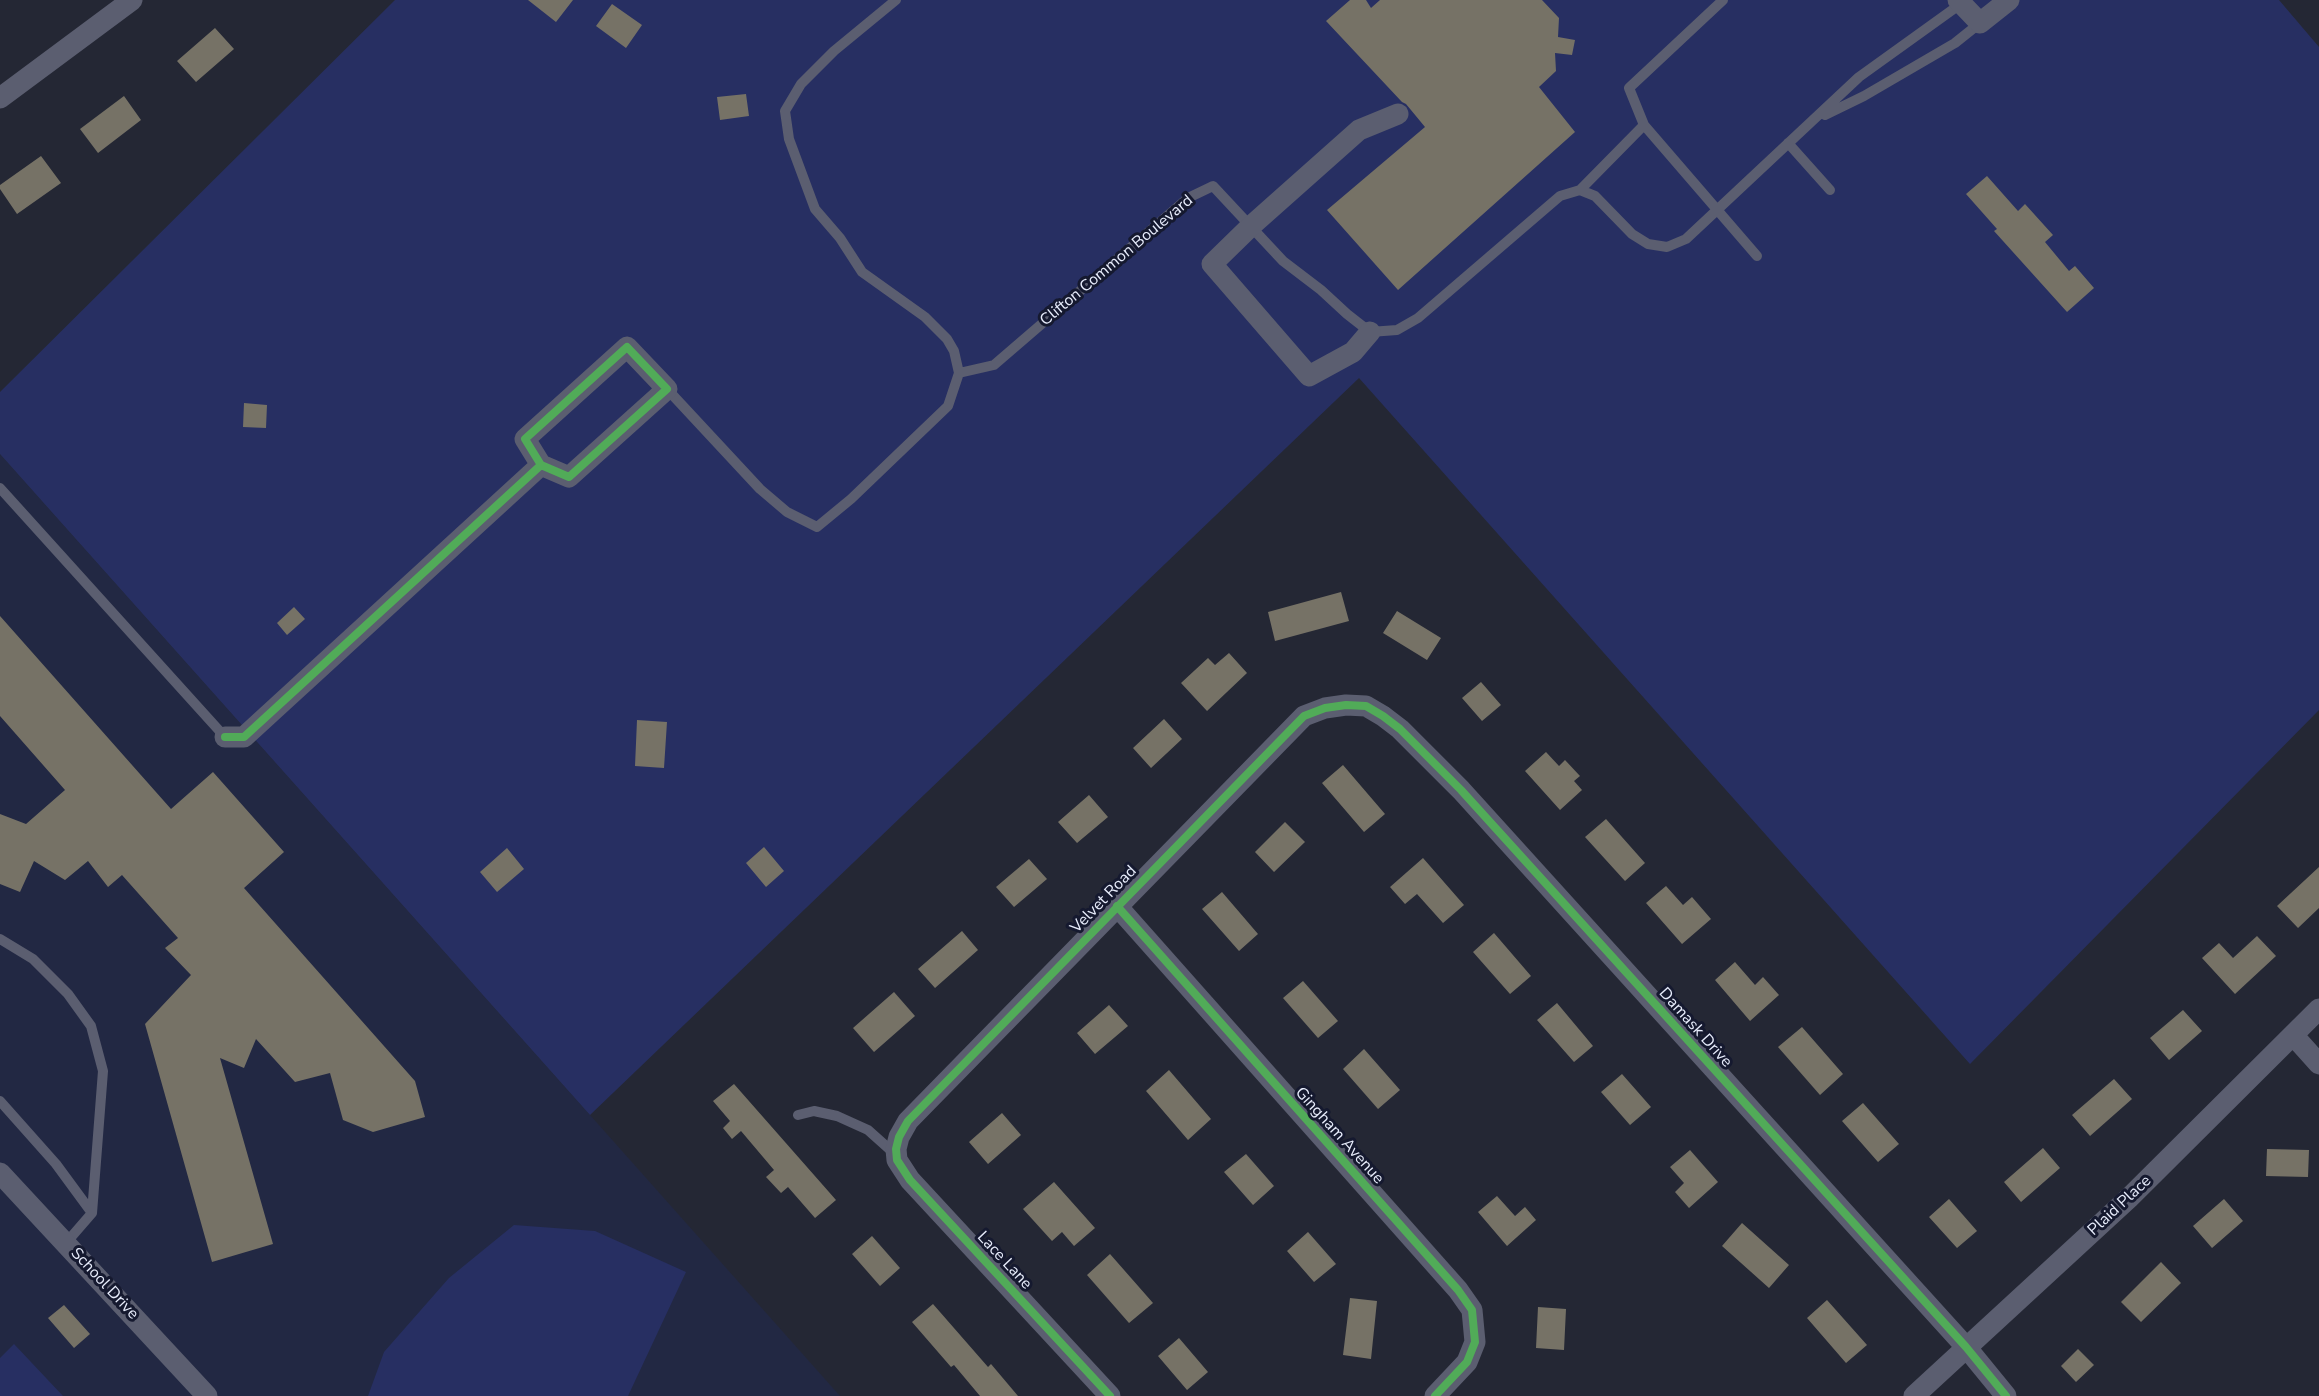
<!DOCTYPE html>
<style>
body{margin:0}
canvas{display:block;background:#242734}
</style>
<canvas width="2319" height="1396"></canvas>
<script>
const ctx = document.querySelector('canvas').getContext('2d');
ctx.lineJoin = 'round';
function fill(path, color) { ctx.fillStyle = color; ctx.fill(path, 'evenodd'); }
const poly = rows => new Path2D(rows.map(r => 'M' + r).join(''));
function stroke(path, color, width, dash) { ctx.strokeStyle = color; ctx.lineWidth = width; ctx.lineCap = dash ? 'butt' : 'round'; ctx.setLineDash(dash || []); ctx.stroke(path); }
function label(font, color, halo, rows, align = 'center') {
  ctx.font = font + ' "Nunito Sans",sans-serif'; ctx.lineWidth = 6; ctx.setLineDash([]); ctx.textBaseline = 'middle'; ctx.strokeStyle = halo; ctx.fillStyle = color; for (const [text, x, y, turn = 0] of rows) {
    ctx.save(); ctx.translate(x, y); ctx.rotate((+turn || 0) * Math.PI / 180); ctx.textAlign = isNaN(turn) ? turn : align; if (halo) ctx.strokeText(text, 0, 0); ctx.fillText(text, 0, 0); ctx.restore();
  }
}
fill(poly([
 [0,454,590,1115,840,1396,0,1396]
]), '#222843');
fill(poly([
 [395,0,2279,0,2319,47,2319,710,1970,1064,1359,378,590,1115,0,454,0,392],
 [514,1225,595,1231,686,1272,628,1396,368,1396,384,1352,449,1278],
 [14,1344,63,1396,0,1396,0,1358]
]), '#272f62');
fill(poly([
 [528,0,573,0,556,22],
 [1350,0,1366,0,1371,8,1380,0,1542,0,1559,18,1558,37,1575,40,1572,55,1555,53,1556,71,1539,87,1575,132,1398,290,1327,210,1425,127,1406,104,1402,102,1326,21],
 [612,4,642,25,626,48,596,26],
 [215,28,234,49,196,82,177,61],
 [746,94,749,116,720,120,717,97],
 [124,96,141,120,98,153,80,129],
 [41,156,61,183,17,214,0,189,0,185],
 [1987,176,2018,211,2025,204,2053,235,2045,242,2069,271,2075,266,2094,288,2067,312,1994,231,1997,229,1966,194],
 [244,403,267,405,266,428,243,427],
 [1341,592,1349,621,1275,641,1268,612],
 [294,607,305,619,287,635,277,623],
 [1397,611,1441,638,1427,660,1383,633],
 [0,616,171,809,213,772,284,852,244,888,415,1081,425,1117,373,1132,343,1120,330,1073,295,1082,256,1039,244,1068,220,1058,273,1244,212,1262,145,1024,191,975,165,948,178,938,122,875,108,887,88,861,65,880,34,861,20,892,0,884,0,814,26,824,65,790,0,716],
 [1229,653,1247,673,1207,711,1181,683,1208,658,1215,665],
 [1481,682,1501,705,1482,721,1462,698],
 [1164,719,1182,739,1151,768,1133,748],
 [637,720,667,722,664,768,635,766],
 [1546,752,1559,766,1565,760,1580,776,1574,781,1582,790,1560,810,1525,771],
 [1343,765,1385,814,1364,832,1322,783],
 [1089,795,1108,817,1077,843,1058,822],
 [1606,819,1645,863,1625,881,1585,837],
 [1285,822,1305,842,1274,872,1255,852],
 [764,847,784,871,766,887,746,863],
 [507,848,524,869,497,892,480,872],
 [1423,858,1464,905,1443,923,1417,894,1405,904,1390,887],
 [1029,859,1047,879,1014,907,996,887],
 [2319,867,2319,908,2298,928,2277,906],
 [1666,886,1683,905,1692,897,1711,919,1682,944,1646,903],
 [1222,892,1258,934,1239,951,1202,909],
 [962,931,978,950,935,988,918,969],
 [1494,933,1531,976,1510,994,1473,952],
 [2257,936,2276,956,2235,994,2202,958,2219,943,2233,958],
 [1735,962,1755,985,1763,977,1779,995,1750,1021,1715,980],
 [1303,981,1338,1021,1318,1038,1283,998],
 [894,992,915,1016,874,1052,853,1028],
 [1557,1003,1593,1046,1574,1062,1537,1020],
 [1109,1005,1128,1026,1095,1054,1077,1033],
 [2183,1010,2202,1031,2169,1060,2150,1038],
 [1802,1027,1843,1074,1820,1095,1778,1047],
 [1364,1049,1400,1090,1378,1109,1343,1069],
 [1169,1070,1211,1119,1188,1140,1146,1091],
 [1622,1074,1651,1107,1630,1125,1601,1092],
 [2114,1079,2132,1099,2090,1136,2072,1115],
 [734,1084,836,1200,815,1218,788,1187,781,1193,766,1177,774,1170,741,1131,732,1139,723,1128,730,1121,713,1101],
 [1863,1103,1899,1144,1878,1162,1842,1121],
 [1002,1113,1021,1135,988,1164,969,1142],
 [2043,1148,2060,1168,2021,1202,2004,1182],
 [2267,1149,2309,1150,2308,1177,2266,1176],
 [1690,1150,1718,1182,1689,1208,1675,1192,1684,1183,1670,1167],
 [1246,1154,1274,1186,1253,1205,1224,1172],
 [1054,1182,1095,1228,1074,1246,1062,1232,1052,1241,1023,1209],
 [1497,1196,1515,1216,1525,1207,1536,1220,1507,1246,1478,1212],
 [1949,1199,1977,1231,1957,1248,1929,1217],
 [2224,1199,2243,1221,2212,1248,2193,1226],
 [1742,1223,1789,1265,1769,1288,1722,1246],
 [1308,1232,1336,1264,1314,1282,1287,1251],
 [872,1236,900,1268,880,1286,852,1254],
 [1110,1254,1153,1303,1129,1323,1087,1275],
 [2161,1262,2181,1283,2141,1322,2121,1302],
 [1350,1298,1377,1301,1371,1359,1343,1355],
 [1827,1300,1867,1345,1846,1363,1807,1318],
 [933,1304,988,1367,991,1364,1018,1396,980,1396,954,1365,951,1367,912,1322],
 [64,1305,90,1334,74,1348,48,1318],
 [1538,1307,1566,1309,1564,1350,1536,1348],
 [1179,1338,1208,1372,1187,1390,1158,1356],
 [2078,1349,2094,1365,2076,1382,2061,1366]
]), '#767266');
stroke(poly([
 [896,0,834,51,801,84,785,111,789,139,815,209,840,238,862,272,925,317,947,339,954,351,959,373],
 [1825,115,1864,96,1955,43,1980,23],
 [1644,125,1757,256],
 [1788,143,1830,190],
 [1580,190,1644,125,1629,88,1723,0],
 [667,389,760,489,787,512,817,527,851,499,948,406,959,373,994,365,1188,198,1213,186,1283,261,1321,290,1347,314,1370,332,1397,330,1418,318,1560,196,1580,190,1595,196,1632,234,1648,244,1667,247,1686,239,1859,77,1962,3],
 [0,488,225,737],
 [0,939,33,959,68,994,91,1026,103,1071,92,1213,66,1243],
 [0,1101,56,1164,92,1213],
 [798,1115,814,1111,837,1116,868,1130,896,1155]
]), '#5b5e70', 10);
stroke(poly([
 [1958,0,1980,23,2009,0],
 [0,98,132,0],
 [1370,332,1353,352,1309,376,1212,264,1251,226,1359,130,1398,114],
 [225,737,244,737,541,465,525,439,627,347,667,389,569,477,541,465],
 [1117,906,1458,1290,1472,1310,1475,1342,1467,1362,1435,1396],
 [2293,1035,2319,1064],
 [0,1173,207,1396],
 [1110,1396,910,1180,897,1160,896,1149,899,1137,908,1121,1304,716,1325,708,1346,705,1366,706,1383,716,1400,729,1461,790,1966,1347,2006,1396],
 [1914,1396,2129,1198,2319,1009]
]), '#5b5e70', 21);
stroke(poly([
 [225,737,244,737,541,465,525,439,627,347,667,389,569,477,541,465],
 [1117,906,1458,1290,1472,1310,1475,1342,1467,1362,1435,1396],
 [1110,1396,910,1180,897,1160,896,1149,899,1137,908,1121,1304,716,1325,708,1346,705,1366,706,1383,716,1400,729,1461,790,1966,1347,2006,1396]
]), '#51ab58', 8);
label('16px', '#e8edfc', '#15192f', [
 ["Clifton Common Boulevard",1117,261,-40],
 ["Velvet Road",1104,900,-46],
 ["Damask Drive",1695,1028,48],
 ["Gingham Avenue",1339,1136,48],
 ["Plaid Place",2120,1206,-43],
 ["Lace Lane",1004,1261,47],
 ["School Drive",104,1284,47]
]);
</script>
